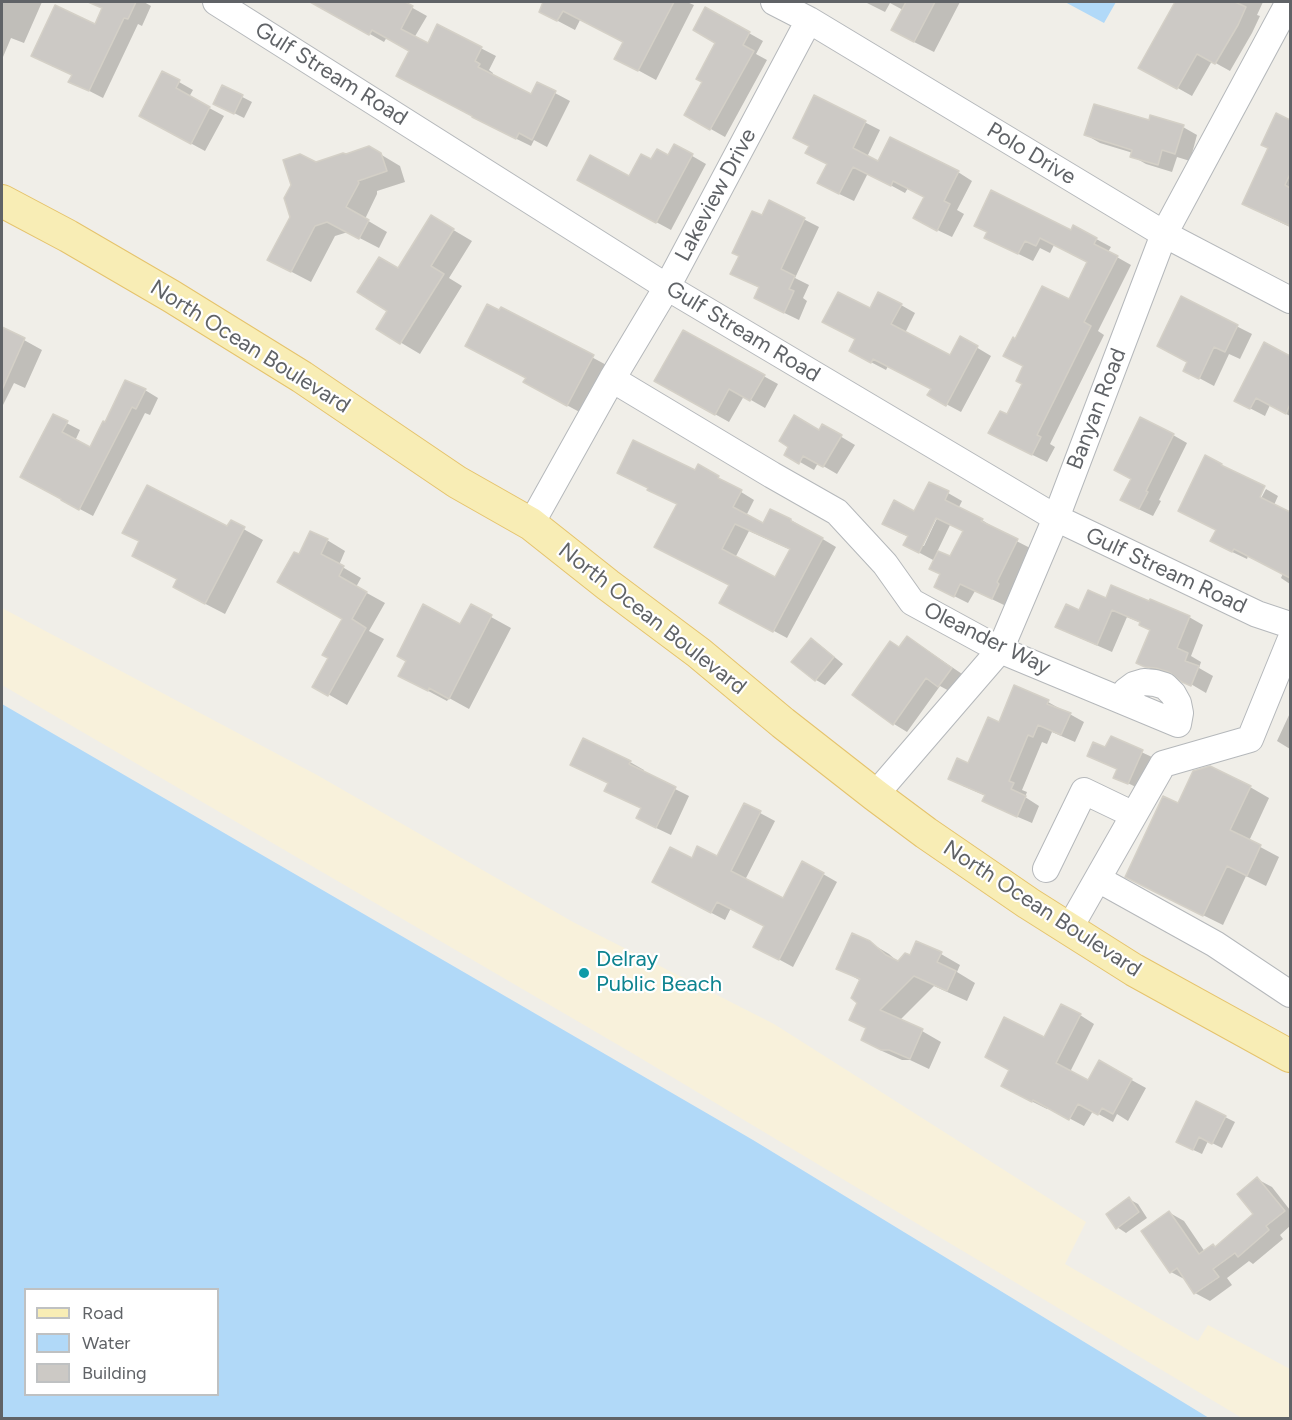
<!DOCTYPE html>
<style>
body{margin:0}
#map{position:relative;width:1292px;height:1420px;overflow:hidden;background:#f0eee8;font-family:Figtree,sans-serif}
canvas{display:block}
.frame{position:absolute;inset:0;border:3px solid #606367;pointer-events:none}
.legend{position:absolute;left:24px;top:1288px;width:195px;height:108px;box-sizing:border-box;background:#fff;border:2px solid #bfc1c2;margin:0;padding:8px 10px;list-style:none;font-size:18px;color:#606367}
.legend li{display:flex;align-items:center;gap:12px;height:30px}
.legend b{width:30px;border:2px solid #bfc1c2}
</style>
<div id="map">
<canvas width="1292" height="1420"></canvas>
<div class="frame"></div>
<ul class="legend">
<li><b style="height:8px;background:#f8edb5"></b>Road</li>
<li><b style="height:16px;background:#b1d9f8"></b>Water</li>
<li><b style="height:16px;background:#ccc9c5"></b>Building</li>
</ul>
</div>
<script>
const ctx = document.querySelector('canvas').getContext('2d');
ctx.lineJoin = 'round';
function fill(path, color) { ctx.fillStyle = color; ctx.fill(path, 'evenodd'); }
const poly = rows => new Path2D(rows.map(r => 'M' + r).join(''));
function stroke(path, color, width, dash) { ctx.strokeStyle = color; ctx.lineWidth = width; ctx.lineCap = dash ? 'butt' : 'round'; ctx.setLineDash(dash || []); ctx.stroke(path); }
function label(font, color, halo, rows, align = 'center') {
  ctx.font = font + ' Figtree,sans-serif'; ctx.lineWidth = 4.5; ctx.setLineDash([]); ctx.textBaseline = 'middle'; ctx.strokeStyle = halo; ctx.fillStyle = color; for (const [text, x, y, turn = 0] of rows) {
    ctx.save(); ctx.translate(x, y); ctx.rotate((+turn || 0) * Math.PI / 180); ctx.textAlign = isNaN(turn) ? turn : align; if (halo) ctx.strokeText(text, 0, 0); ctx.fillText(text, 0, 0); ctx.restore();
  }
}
fill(poly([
 [2,608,317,775,573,922,774,1024,1086,1222,1065,1264,1198,1341,1208,1325,1290,1369,1290,1418,1242,1418,632,1053,2,685]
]), '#f8f1db');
fill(poly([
 [1065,2,1116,2,1104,23],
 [2,704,753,1140,1209,1418,2,1418],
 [26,1290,218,1290,218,1394,26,1394]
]), '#b1d9f8');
fill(poly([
 [2,2,42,2,24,43,11,38,3,57,2,56],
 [107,2,144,2,151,6,142,26,138,24,103,98,70,81],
 [321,2,402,2,427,16,414,38,428,45,438,26,496,56,489,70,493,73,492,76,532,96,538,84,570,101,547,147,534,140,531,146,488,125,411,50,387,37,384,42,319,5],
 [546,2,687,2,694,5,656,80,634,68,624,42,580,20,575,30,541,12],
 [865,2,960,2,934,52,912,41,903,10,890,3,885,12],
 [1181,2,1263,2,1257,15,1260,16,1252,33,1230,71,1212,61,1192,96,1140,67,1172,19],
 [706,9,763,41,756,54,767,60,725,137,686,115,704,82,717,42],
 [179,82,193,90,189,97,224,116,205,151,155,124],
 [223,87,252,102,244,118,224,108],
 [815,97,880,130,867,157,879,163,958,172,972,181,957,210,964,214,952,237,929,226,925,197,908,188,905,193,868,173,854,201,833,191,828,164,810,147],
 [1277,115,1290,122,1290,227,1263,214,1244,203,1270,148],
 [1150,122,1183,127,1197,135,1190,161,1177,157,1172,172,1146,164,1132,156,1133,153,1100,143,1086,135],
 [675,146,706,164,671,230,593,188,630,178,652,161,669,157],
 [380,154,400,166,405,182,377,191,377,194,365,219,387,232,379,248,348,232,335,236,311,282,288,270,291,217,316,164],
 [770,202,819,227,795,278,809,285,803,298,807,301,799,320,770,306,760,288,732,274],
 [1074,227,1111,247,1108,252,1131,265,1098,331,1104,335,1050,444,1055,447,1047,462,1004,441,1007,416,1024,383,1025,366,1016,341,1069,301,1089,262,1054,245,1050,253,1040,248,1033,261,1000,245,1071,232],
 [450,228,472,241,449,278,462,286,420,354,378,329,389,310,399,270],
 [1181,298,1252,334,1240,359,1229,354,1214,386,1199,378,1189,362],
 [901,305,915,313,905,333,951,357,961,338,991,356,961,412,929,395,933,389,888,366,886,370,865,359,870,310],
 [502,309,612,368,587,416,544,393,500,312],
 [2,329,24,340,42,350,25,388,14,383,2,407],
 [684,332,778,384,765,408,744,396,729,422,656,381],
 [1265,344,1290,358,1290,416,1270,405,1265,416,1236,401],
 [145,390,158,398,150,415,145,413,93,516,76,507,53,416,80,430,75,441,90,449,106,424],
 [823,426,855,445,837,474,818,463,814,470,786,454,790,447,819,431],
 [1173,435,1187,443,1159,500,1161,501,1153,516,1136,508],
 [1206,457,1236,473,1258,504,1266,489,1278,496,1274,505,1290,514,1290,584,1281,578,1283,573,1248,556,1247,559,1226,549,1217,530],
 [699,466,754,500,746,516,764,525,791,520,836,547,787,638,735,610,730,585,695,472],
 [749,531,791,550,775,579,735,558],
 [948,493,962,501,958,509,982,520,996,529,995,530,1032,549,1010,592,1013,593,1006,606,975,591,968,603,950,594,935,561,905,545,909,537,898,532,915,513],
 [938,511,940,512,924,546,920,546],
 [950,525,964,531,951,558,937,552],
 [231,522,263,540,225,614,194,598,178,580,153,566,228,529],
 [327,540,345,551,339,565,361,578,356,587,385,603,369,631,384,639,347,705,314,686,330,658,344,618,300,557],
 [1107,600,1189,617,1203,625,1191,656,1201,662,1199,668,1213,676,1206,693,1179,677,1161,674,1138,663,1152,631,1141,623,1127,617,1112,652,1071,634,1057,626,1080,612],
 [471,606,511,628,469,709,449,698,447,701,419,686,461,626],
 [811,640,820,645,843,664,825,685,816,680,794,661],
 [921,646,965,676,953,693,940,686,907,732,894,724,900,648],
 [1048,702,1084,722,1075,742,1052,732,1047,744,1042,742,1022,790,1027,792,1025,797,1039,806,1032,823,997,808,984,801,986,796,963,786,950,778,969,765,1000,724],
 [1290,713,1290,749,1277,741],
 [1111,738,1152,757,1138,788,1115,777,1119,769,1106,749],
 [630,762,644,770,643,773,689,796,671,835,652,826,642,809,606,790,609,784,572,765],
 [1250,787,1269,798,1249,841,1279,857,1266,886,1246,876,1223,925,1146,887,1179,805],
 [745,805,775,821,745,880,784,900,823,874,837,882,793,967,769,954,765,926,731,908,725,920,668,890,692,860,718,858],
 [869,942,889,954,898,962,910,957,941,954,960,965,957,972,975,983,967,1001,934,986,899,1021,922,1031,941,1042,929,1069,910,1060,902,1060,882,1051,863,1040,867,1029,851,1020,859,1003,861,981,838,968],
 [1080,1015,1094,1024,1070,1072,1088,1082,1099,1062,1146,1088,1128,1121,1117,1114,1113,1122,1093,1111,1084,1126,1048,1107,1047,1109,1017,1094,1045,1039],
 [1197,1103,1235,1122,1222,1148,1208,1141,1202,1154,1187,1147],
 [1257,1179,1272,1187,1290,1210,1290,1226,1280,1235,1283,1239,1253,1264,1249,1261,1227,1278,1232,1285,1210,1301,1195,1293,1186,1280,1171,1272,1170,1213,1184,1221,1205,1252,1216,1248,1255,1215],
 [1129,1199,1138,1204,1147,1218,1126,1233,1117,1227]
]), '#0003');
const building = poly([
 [88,2,136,2,128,19,124,18,89,91,68,82,72,75,31,56,55,5,95,24,102,8,88,2],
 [310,2,405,2,413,6,401,29,428,43,437,24,482,47,475,61,480,64,478,67,531,94,537,82,556,91,532,140,519,133,516,139,472,117,472,116,396,76,409,51,372,30,369,35,310,2],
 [543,2,674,2,638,71,614,59,623,42,563,11,557,21,539,12,543,2],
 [906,2,935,2,914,42,891,30,906,2],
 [1175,2,1235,2,1246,7,1238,25,1215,64,1197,54,1177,89,1138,68,1175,2],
 [705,7,750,32,743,45,754,51,710,130,684,115,702,82,696,79,715,43,693,30,705,7],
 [162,71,180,80,176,88,210,107,191,144,139,116,162,71],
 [222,85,243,95,234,114,213,104,222,85],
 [814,95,866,121,853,148,878,161,890,137,959,171,944,201,950,204,937,231,913,218,924,197,893,181,891,186,853,167,839,194,817,183,827,164,805,153,809,146,793,138,814,95],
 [1094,104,1149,120,1150,115,1184,125,1175,154,1162,150,1158,165,1130,157,1132,150,1084,135,1094,104],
 [1276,113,1290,120,1290,174,1285,185,1290,188,1290,226,1242,204,1268,148,1261,145,1276,113],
 [674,144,693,154,656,223,577,180,590,155,629,176,641,154,651,159,657,149,668,155,674,144],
 [369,146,381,153,387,171,358,181,359,183,346,207,369,220,359,239,327,222,315,226,291,272,267,260,290,217,284,198,291,185,283,160,300,154,316,162,343,153,346,154,369,146],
 [991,190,1071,230,1073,225,1097,238,1094,244,1118,256,1084,322,1091,326,1037,435,1041,437,1032,455,988,433,1000,411,1007,414,1022,384,1016,381,1023,366,1003,356,1013,337,1015,339,1042,286,1069,299,1087,262,1040,238,1036,246,1025,241,1018,254,984,238,987,232,974,226,991,190],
 [769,200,805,218,781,269,795,276,789,289,794,291,784,313,754,298,759,287,730,274,739,256,732,253,752,211,762,215,769,200],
 [431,215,454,229,431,266,444,274,400,344,376,329,387,311,357,292,379,257,398,268,431,215],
 [838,292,870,308,878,292,902,304,891,324,950,355,960,336,978,346,946,406,927,395,931,389,873,359,871,363,849,351,855,339,822,322,838,292],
 [1181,296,1238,325,1225,352,1214,347,1199,379,1183,371,1187,362,1157,346,1181,296],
 [487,304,499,310,501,307,594,355,567,406,523,382,526,378,465,346,487,304],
 [2,327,25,338,2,390,2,327],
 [683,330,765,375,750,401,729,389,715,415,654,381,683,330],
 [1264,342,1290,356,1290,404,1286,414,1256,398,1250,409,1234,401,1264,342],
 [125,380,146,389,136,409,132,407,79,510,61,500,61,499,20,477,53,414,68,421,62,432,90,447,103,421,105,422,125,380],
 [794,415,819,430,822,424,842,435,823,467,803,456,799,464,784,455,788,447,779,441,794,415],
 [1140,417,1174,434,1146,491,1148,492,1139,509,1120,500,1131,479,1114,470,1140,417],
 [633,440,695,470,698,464,719,476,718,478,742,490,733,507,763,523,770,509,791,519,791,521,823,538,773,632,719,603,729,585,654,547,677,504,647,490,648,488,617,473,633,440],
 [735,524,790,549,775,577,722,549,735,524],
 [1205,455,1222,464,1221,465,1265,486,1260,497,1290,512,1290,578,1234,549,1232,552,1210,541,1216,530,1178,511,1205,455],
 [929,482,949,491,945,500,983,519,981,521,1018,539,997,582,999,584,992,599,960,584,954,597,934,587,940,574,929,569,938,551,950,556,963,531,936,518,919,553,903,545,908,536,882,524,894,500,914,511,929,482],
 [147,485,227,526,231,520,245,527,205,604,173,587,177,579,132,556,139,541,122,533,147,485],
 [310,531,328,539,321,554,344,566,339,576,367,592,352,619,366,628,328,696,312,687,328,658,322,655,342,619,277,582,294,552,299,554,310,531],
 [1111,585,1149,601,1150,599,1190,616,1177,648,1188,653,1185,661,1199,666,1191,686,1182,682,1169,672,1156,668,1145,667,1136,663,1150,630,1139,625,1140,622,1112,610,1097,645,1055,627,1066,604,1079,610,1088,590,1106,598,1111,585],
 [423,604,460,624,471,604,492,615,449,699,429,688,428,691,398,676,406,661,397,656,423,604],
 [907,636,952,668,938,687,926,678,893,725,852,695,890,641,899,647,907,636],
 [811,638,834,657,815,681,791,662,811,638],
 [1014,685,1049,700,1047,704,1071,713,1061,735,1038,725,1033,737,1028,735,1009,781,1014,783,1011,789,1026,796,1017,817,982,801,985,795,948,779,957,758,968,763,988,717,999,722,1014,685],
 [1111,736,1143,750,1128,784,1113,778,1117,769,1087,756,1093,742,1105,747,1111,736],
 [583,738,631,761,629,764,676,787,656,828,636,818,641,808,604,791,608,783,570,765,583,738],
 [1210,766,1251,786,1230,830,1261,845,1247,876,1227,866,1203,916,1125,877,1163,796,1178,803,1193,771,1210,766],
 [744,803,761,811,731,871,783,898,802,861,824,873,779,960,753,947,764,926,717,902,711,913,652,882,670,847,692,858,697,846,717,856,744,803],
 [852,933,870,941,886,955,898,961,905,953,910,955,916,941,942,952,937,962,956,971,947,991,914,976,880,1010,923,1029,910,1059,889,1050,881,1050,861,1040,866,1028,849,1020,857,1003,851,998,860,979,836,969,852,933],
 [1061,1004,1081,1014,1056,1063,1088,1080,1099,1060,1132,1079,1113,1114,1102,1108,1098,1115,1078,1104,1069,1120,1033,1100,1032,1102,1001,1086,1009,1070,985,1057,1004,1017,1044,1037,1061,1004],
 [1196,1101,1226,1116,1212,1144,1199,1137,1193,1150,1176,1142,1196,1101],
 [1257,1177,1285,1211,1266,1226,1269,1230,1238,1257,1235,1253,1213,1269,1219,1277,1194,1294,1177,1268,1170,1273,1141,1231,1169,1211,1199,1254,1213,1244,1215,1247,1253,1214,1237,1194,1257,1177],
 [1129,1197,1139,1212,1116,1229,1106,1214,1129,1197]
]);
fill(building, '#ccc9c5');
stroke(building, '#d4d0c7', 1.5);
const minor = poly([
 [216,2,667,287,1056,518,1257,614,1290,625],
 [774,2,809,20,1164,234,1290,300],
 [612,379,772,475,837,512,885,564,912,602,1000,650,1178,724,1180,713,1178,703,1173,694,1165,686,1155,683,1144,682,1134,685,1126,691,1120,699],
 [531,524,612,379,667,287,809,20],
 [875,795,1000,650,1056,518,1164,234,1289,2],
 [1046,869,1084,791,1134,815],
 [1098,879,1215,944,1290,994],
 [1069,929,1163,764,1250,739,1290,641]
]);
const major = poly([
 [2,201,68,236,171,296,302,377,457,482,531,524,608,585,699,653,783,723,875,795,926,833,1028,903,1134,970,1290,1056]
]);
stroke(minor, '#b5b8bb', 28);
stroke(major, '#e5c36c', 34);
stroke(minor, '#fff', 26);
stroke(major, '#f8edb5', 32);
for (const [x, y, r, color] of [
 [584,973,6,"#0f9aa8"]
]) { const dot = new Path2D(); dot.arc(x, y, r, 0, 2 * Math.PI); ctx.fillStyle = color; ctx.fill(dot); stroke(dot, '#fff', 2); }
label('22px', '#606367', '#fff', [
 ["Gulf Stream Road",331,74,32],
 ["Polo Drive",1031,154,31],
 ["Lakeview Drive",716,195,-62],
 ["Gulf Stream Road",743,332,31],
 ["North Ocean Boulevard",250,347,32],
 ["Banyan Road",1097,409,-69],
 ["Gulf Stream Road",1166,571,25],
 ["North Ocean Boulevard",652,619,38],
 ["Oleander Way",987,639,26],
 ["North Ocean Boulevard",1042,909,33]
]);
label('22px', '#0d838f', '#fff', [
 ["Delray",596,960],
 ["Public Beach",596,985]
], 'left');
</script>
